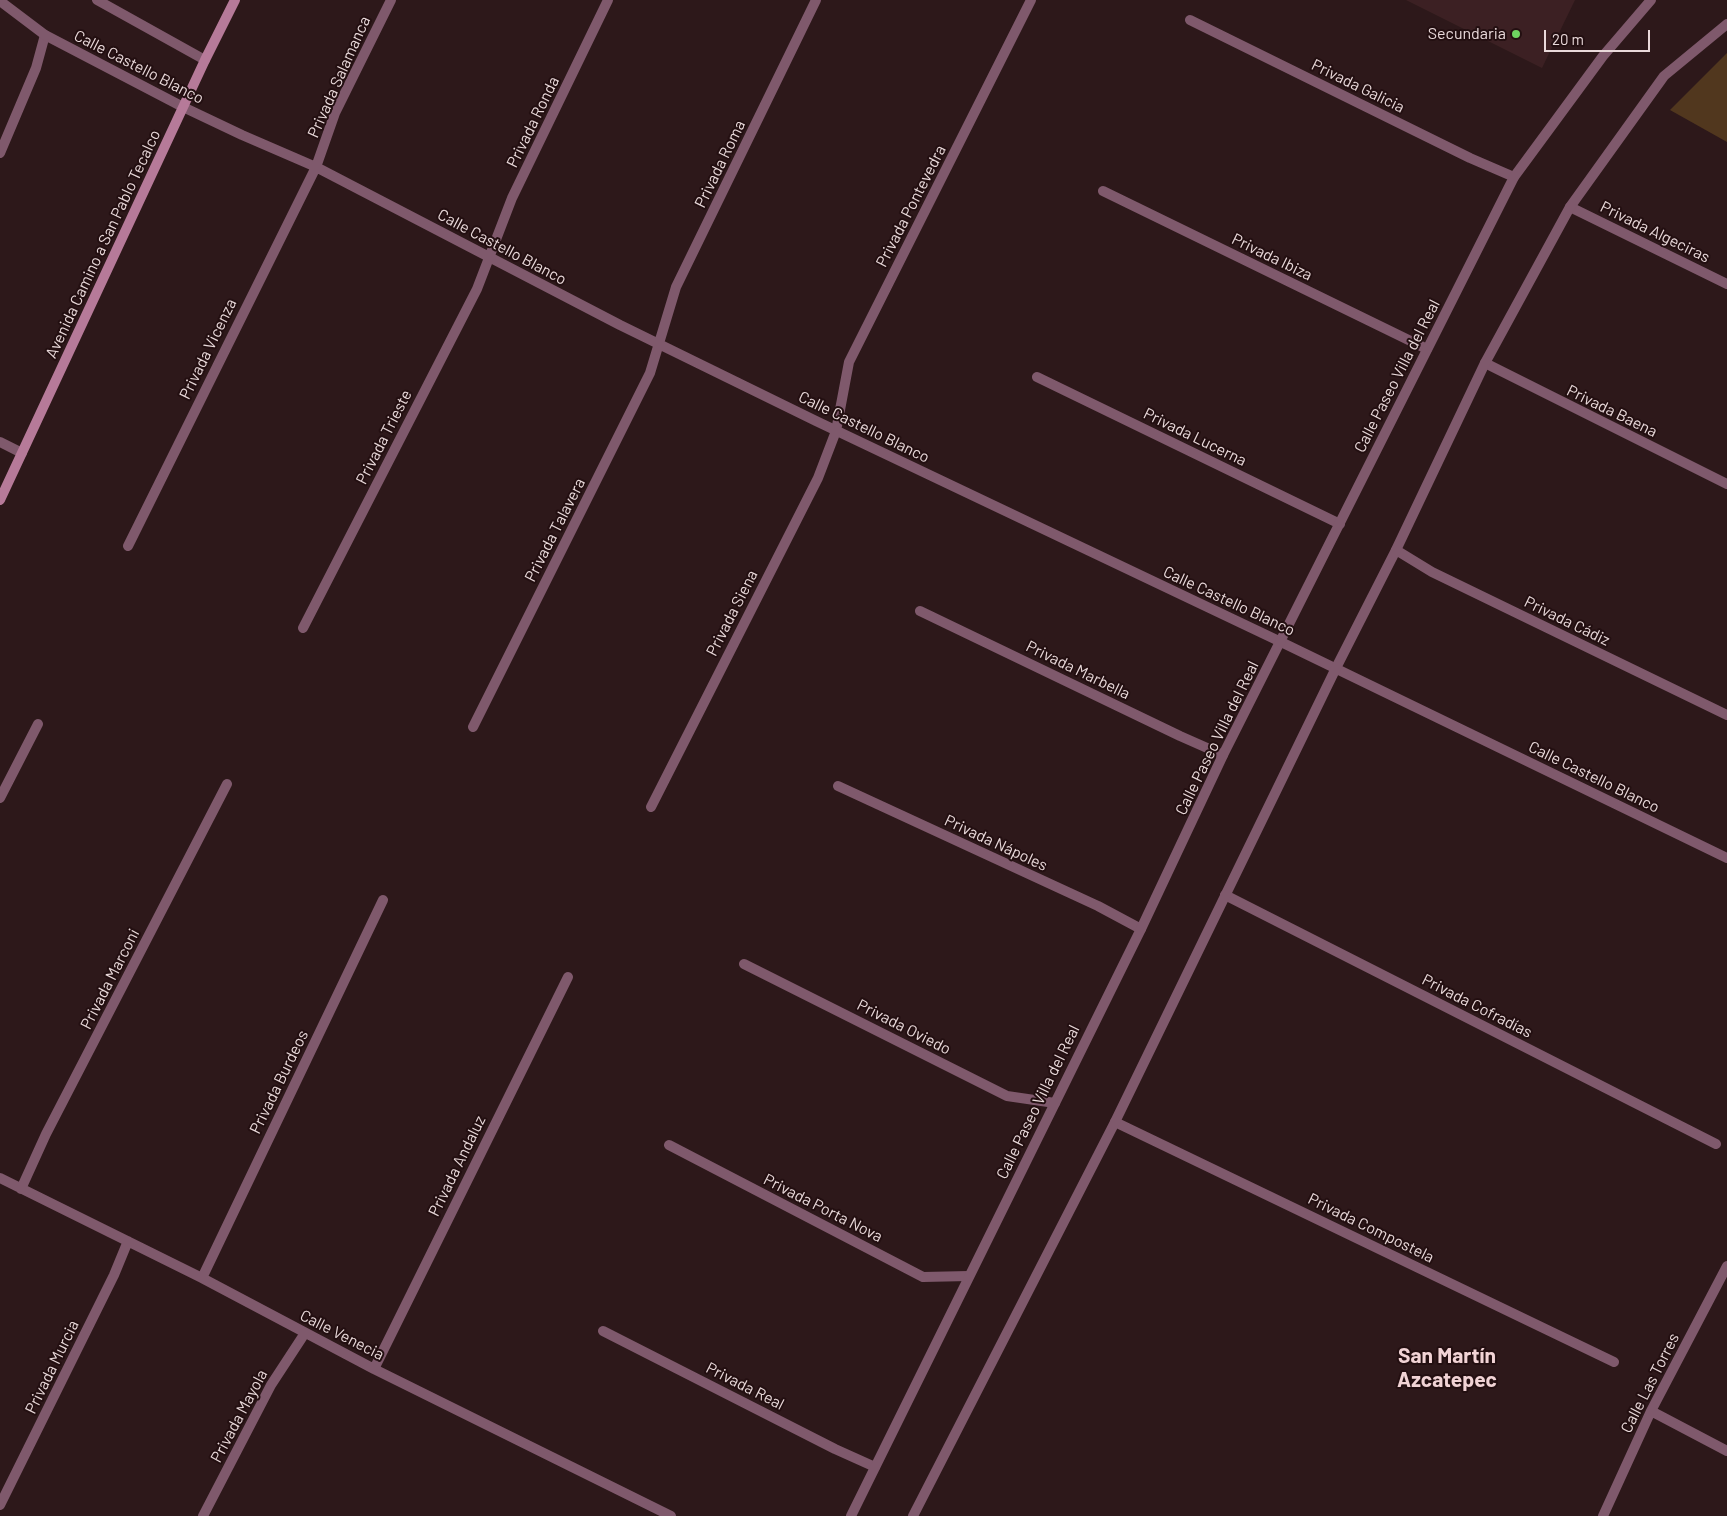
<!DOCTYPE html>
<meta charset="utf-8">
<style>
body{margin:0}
#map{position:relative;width:1727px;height:1516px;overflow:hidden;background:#2d181a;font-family:Barlow,sans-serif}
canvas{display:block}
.scale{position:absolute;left:1544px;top:30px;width:106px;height:22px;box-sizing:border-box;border:2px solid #e9d9da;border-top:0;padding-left:6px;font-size:15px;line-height:18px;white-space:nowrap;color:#e9d9da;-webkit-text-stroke:4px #230f11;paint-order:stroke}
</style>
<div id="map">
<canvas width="1727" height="1516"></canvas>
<div class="scale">20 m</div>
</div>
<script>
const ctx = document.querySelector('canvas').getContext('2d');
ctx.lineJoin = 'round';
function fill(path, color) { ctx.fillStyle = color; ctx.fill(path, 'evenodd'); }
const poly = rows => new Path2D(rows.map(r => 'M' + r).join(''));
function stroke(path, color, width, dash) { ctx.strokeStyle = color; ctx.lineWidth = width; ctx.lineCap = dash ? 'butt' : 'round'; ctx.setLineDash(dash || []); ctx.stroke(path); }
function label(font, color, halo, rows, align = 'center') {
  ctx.font = font + ' Barlow,sans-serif'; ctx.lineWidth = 4; ctx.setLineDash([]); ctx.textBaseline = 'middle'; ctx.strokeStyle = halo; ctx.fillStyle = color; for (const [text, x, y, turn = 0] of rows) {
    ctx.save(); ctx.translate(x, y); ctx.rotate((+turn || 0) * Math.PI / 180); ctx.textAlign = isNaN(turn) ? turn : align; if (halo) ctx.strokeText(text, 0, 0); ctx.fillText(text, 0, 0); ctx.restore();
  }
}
fill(poly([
 [1406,0,1575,0,1542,68]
]), '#3c2023');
fill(poly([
 [1727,53,1727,142,1670,110]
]), '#51371e');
stroke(poly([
 [97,0,205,60]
]), '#7f596c', 10);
stroke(poly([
 [1190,20,1470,158,1514,177],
 [183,107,242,135,316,167,620,325,816,421,1281,642,1727,858],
 [0,153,36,68,45,35],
 [1103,191,1427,349],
 [1570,207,1727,284],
 [1485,363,1727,484],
 [1037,377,1340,524],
 [0,442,22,453],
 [128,546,316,167,335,113,391,0],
 [1396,550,1432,572,1727,715],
 [920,611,1180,736,1223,755],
 [303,628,477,289,512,198,608,0],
 [473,727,650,373,676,287,816,0],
 [838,786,1098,906,1141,929],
 [0,798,38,724],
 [651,807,818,478,836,431,849,362,1031,0],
 [1225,895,1716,1144],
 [744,964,1007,1096,1055,1103],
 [1115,1122,1614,1362],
 [669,1145,923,1277,969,1276],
 [0,1178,202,1278,374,1369,671,1516],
 [21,1189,46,1134,227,784],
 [202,1278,383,900],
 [603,1331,835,1449,875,1467],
 [374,1369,568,977],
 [1651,1411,1727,1451],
 [0,1505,114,1275,128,1241],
 [203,1516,271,1385,305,1333],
 [1603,1516,1651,1411,1727,1266]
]), '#7f596c', 10);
stroke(poly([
 [0,1,45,35,183,107],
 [851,1516,1141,929,1223,755,1514,177,1603,56,1651,0],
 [913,1516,1115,1122,1336,668,1396,550,1485,363,1570,207,1664,76,1727,24]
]), '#7f596c', 10);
stroke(poly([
 [0,500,205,60,235,0]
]), '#b67a99', 10);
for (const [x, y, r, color] of [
 [1516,34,5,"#6ed360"]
]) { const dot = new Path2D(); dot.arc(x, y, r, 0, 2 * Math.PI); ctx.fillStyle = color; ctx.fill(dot); stroke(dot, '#230f11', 2); }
label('16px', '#e9d9da', '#230f11', [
 ["Secundaria",1506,34]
], 'right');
label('16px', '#e9d9da', '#230f11', [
 ["Calle Castello Blanco",139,67,27],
 ["Privada Salamanca",339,77,-66],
 ["Privada Galicia",1358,86,26],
 ["Privada Ronda",533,122,-64],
 ["Privada Roma",720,164,-64],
 ["Privada Pontevedra",911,206,-63],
 ["Privada Algeciras",1655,232,26],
 ["Avenida Camino a San Pablo Tecalco",103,244,-65],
 ["Calle Castello Blanco",502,247,28],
 ["Privada Ibiza",1272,257,26],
 ["Privada Vicenza",208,349,-64],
 ["Calle Paseo Villa del Real",1397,376,-63],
 ["Privada Baena",1612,411,26],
 ["Calle Castello Blanco",864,427,26],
 ["Privada Trieste",384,437,-63],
 ["Privada Lucerna",1195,437,26],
 ["Privada Talavera",555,530,-63],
 ["Calle Castello Blanco",1229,601,25],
 ["Privada Siena",732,613,-63],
 ["Privada Cádiz",1567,621,26],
 ["Privada Marbella",1078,670,26],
 ["Calle Paseo Villa del Real",1217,738,-64],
 ["Calle Castello Blanco",1594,777,26],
 ["Privada Nápoles",996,843,25],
 ["Privada Marconi",110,979,-63],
 ["Privada Cofradías",1477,1006,27],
 ["Privada Oviedo",904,1027,27],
 ["Privada Burdeos",279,1082,-64],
 ["Calle Paseo Villa del Real",1038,1102,-64],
 ["Privada Andaluz",457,1166,-64],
 ["Privada Porta Nova",823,1208,27],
 ["Privada Compostela",1371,1228,26],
 ["Calle Venecia",342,1335,27],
 ["Privada Murcia",52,1367,-64],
 ["Calle Las Torres",1650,1383,-63],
 ["Privada Real",745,1386,27],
 ["Privada Mayola",239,1416,-62]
]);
label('bold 21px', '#f1d3d5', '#230f11', [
 ["San Martín",1447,1356],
 ["Azcatepec",1447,1380]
]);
</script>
